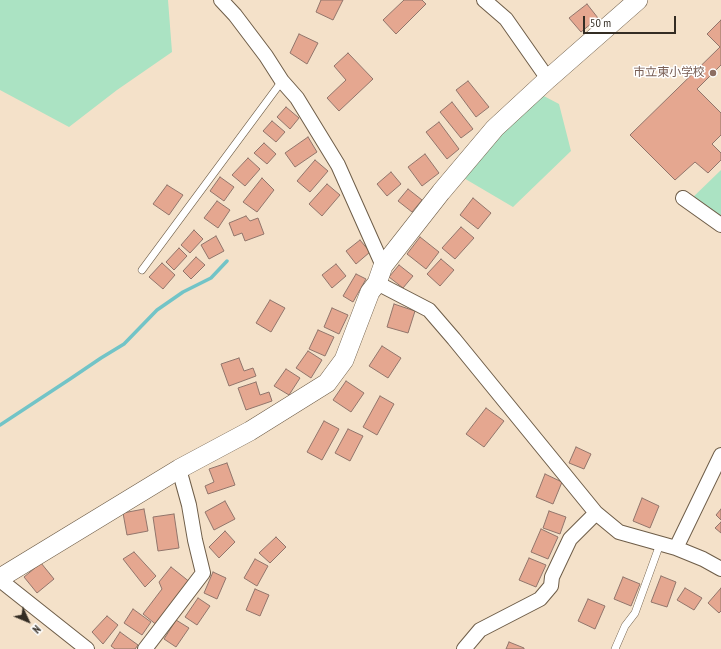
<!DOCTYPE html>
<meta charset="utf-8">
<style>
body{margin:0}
#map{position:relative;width:721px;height:649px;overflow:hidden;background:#f4e1c9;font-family:"PT Sans Narrow",sans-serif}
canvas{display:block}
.north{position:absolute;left:8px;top:601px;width:40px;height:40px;-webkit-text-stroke:3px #fff;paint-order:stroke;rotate:134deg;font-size:11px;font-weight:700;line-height:16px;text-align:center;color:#332c23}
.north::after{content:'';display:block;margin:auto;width:14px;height:18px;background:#332c23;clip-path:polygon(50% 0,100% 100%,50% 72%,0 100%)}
.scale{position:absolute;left:583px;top:16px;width:93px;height:18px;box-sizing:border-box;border:2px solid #332c23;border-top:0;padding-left:5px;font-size:12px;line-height:14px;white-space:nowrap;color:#332c23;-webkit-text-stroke:3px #fff;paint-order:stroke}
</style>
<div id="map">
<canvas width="721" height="649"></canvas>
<div class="north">N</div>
<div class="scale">50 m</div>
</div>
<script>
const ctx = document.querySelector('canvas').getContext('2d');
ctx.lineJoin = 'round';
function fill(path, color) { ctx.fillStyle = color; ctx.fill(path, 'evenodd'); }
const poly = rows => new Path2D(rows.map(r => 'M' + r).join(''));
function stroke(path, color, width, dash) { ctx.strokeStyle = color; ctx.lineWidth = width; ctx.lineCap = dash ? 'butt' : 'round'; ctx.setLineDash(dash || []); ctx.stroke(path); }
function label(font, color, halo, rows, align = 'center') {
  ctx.font = font + ' "PT Sans Narrow","Noto Sans JP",sans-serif'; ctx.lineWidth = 3; ctx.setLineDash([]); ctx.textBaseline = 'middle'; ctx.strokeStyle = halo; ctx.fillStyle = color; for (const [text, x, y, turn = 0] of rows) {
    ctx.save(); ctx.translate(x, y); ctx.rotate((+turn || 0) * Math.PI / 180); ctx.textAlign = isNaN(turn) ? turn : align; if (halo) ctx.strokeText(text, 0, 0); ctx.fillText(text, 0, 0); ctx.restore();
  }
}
fill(poly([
 [0,0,168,0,172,52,117,90,69,127,0,90],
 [540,94,559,104,571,151,513,207,462,177],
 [721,170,721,225,688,202]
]), '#abe3c3');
stroke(poly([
 [0,425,70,379,101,358,124,344,157,310,183,292,211,278,227,261]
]), '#72c4c7', 3.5);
const building = poly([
 [321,0,343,0,333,20,316,12,321,0],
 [404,0,422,0,426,4,396,34,383,20,404,0],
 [587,4,598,18,581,32,569,18,587,4],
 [721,20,721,65,697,89,721,113,721,135,712,144,721,153,721,160,708,173,695,162,675,180,630,135,720,47,707,34,721,20],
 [299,34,318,43,307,64,290,53,299,34],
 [348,53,373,79,339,111,327,98,346,80,334,66,348,53],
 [468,81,489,107,476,117,456,90,468,81],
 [452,102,473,129,461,138,440,112,452,102],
 [286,107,299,118,290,129,277,117,286,107],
 [272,121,285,132,276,142,263,131,272,121],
 [439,122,459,149,447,159,426,132,439,122],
 [308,137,317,152,295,167,285,153,308,137],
 [264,143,276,154,267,164,254,153,264,143],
 [425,154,439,173,422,186,408,167,425,154],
 [248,158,260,169,245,186,232,175,248,158],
 [315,160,328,171,310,192,297,181,315,160],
 [391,172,401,184,387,196,377,184,391,172],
 [220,177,234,187,224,201,210,191,220,177],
 [262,178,274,190,257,212,243,202,262,178],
 [327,184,340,195,322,216,309,204,327,184],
 [167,185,183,195,169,215,153,204,167,185],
 [408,189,422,200,412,212,398,201,408,189],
 [473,198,491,213,478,229,460,215,473,198],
 [217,201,230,210,218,228,204,218,217,201],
 [246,216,250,221,258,218,264,234,245,241,242,233,234,236,229,223,246,216],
 [461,227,474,238,455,259,442,248,461,227],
 [194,230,203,239,190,253,181,245,194,230],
 [216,236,224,251,209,259,201,245,216,236],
 [420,237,439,252,426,269,407,254,420,237],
 [360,240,370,252,356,264,346,251,360,240],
 [179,248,187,256,174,270,166,262,179,248],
 [196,257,205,265,191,279,183,271,196,257],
 [441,259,454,270,440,286,427,274,441,259],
 [162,263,175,275,163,289,149,277,162,263],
 [336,264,346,276,332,288,322,275,336,264],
 [399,265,413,276,403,288,389,277,399,265],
 [356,274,366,279,353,302,343,296,356,274],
 [270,300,285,308,271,332,256,323,270,300],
 [394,304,415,311,408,333,387,327,394,304],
 [332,308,348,315,339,334,324,327,332,308],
 [318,330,334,337,325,356,309,349,318,330],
 [382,346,401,358,388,378,369,366,382,346],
 [308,351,322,360,311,378,296,368,308,351],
 [239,358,244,371,253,368,256,376,229,386,221,364,239,358],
 [286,369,300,378,289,395,274,386,286,369],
 [346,381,364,393,351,412,333,400,346,381],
 [256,382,260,395,269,392,272,401,246,410,238,388,256,382],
 [380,396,394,404,377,435,363,427,380,396],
 [486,408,504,421,484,447,466,434,486,408],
 [324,421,339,429,322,460,307,452,324,421],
 [348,429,363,436,350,461,335,453,348,429],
 [576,447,591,454,584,469,569,463,576,447],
 [227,463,235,485,208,494,205,486,214,482,209,469,227,463],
 [545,474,562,482,553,504,536,497,545,474],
 [642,498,659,506,650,528,633,521,642,498],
 [225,501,235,519,214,530,205,512,225,501],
 [144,509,148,531,127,535,123,513,144,509],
 [721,509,721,520,716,515,721,509],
 [549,511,566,517,560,534,543,528,549,511],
 [174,514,179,548,158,551,153,517,174,514],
 [721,522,721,533,715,528,721,522],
 [541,529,558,537,548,559,531,552,541,529],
 [225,531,235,542,219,558,209,547,225,531],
 [276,537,286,547,270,563,259,553,276,537],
 [134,552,156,576,145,587,123,559,134,552],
 [529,558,546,565,536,587,519,580,529,558],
 [255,559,268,566,257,586,244,578,255,559],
 [41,563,54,579,37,593,24,577,41,563],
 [171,567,191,583,158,626,143,614,162,589,159,582,171,567],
 [213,572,226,578,217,599,204,593,213,572],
 [661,576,676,582,667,607,651,602,661,576],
 [623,577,640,584,631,606,614,599,623,577],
 [685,588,702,598,694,610,677,600,685,588],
 [721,588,721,611,719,613,708,603,721,588],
 [255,589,269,595,260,616,246,610,255,589],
 [198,598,210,606,197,625,185,617,198,598],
 [588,599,605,606,595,629,578,621,588,599],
 [133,609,151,622,142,635,124,623,133,609],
 [107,616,118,625,103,644,92,632,107,616],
 [176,620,189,628,176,647,164,639,176,620],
 [120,632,138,645,135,649,115,649,111,646,120,632],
 [509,642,524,648,524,649,506,649,509,642]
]);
fill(building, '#e5a790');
stroke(building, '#91756b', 1);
const lane = poly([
 [142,270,282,81],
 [615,649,625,626,635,613,660,544]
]);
const street = poly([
 [221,0,235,15,266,56,282,81,297,98,338,165,383,266],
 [484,0,506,19,548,79],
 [683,198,721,225],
 [377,283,429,310,454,339,596,513,619,532,676,548,703,559,721,569],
 [676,548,721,455],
 [0,580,87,649],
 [145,649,203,573,195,540,189,505,179,469],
 [464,649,480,630,540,599,551,586,552,577,570,539,596,513]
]);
const secondary = poly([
 [0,578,179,469,250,431,327,383,344,360,370,292,377,283,383,266,441,192,495,128,548,79,638,0]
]);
stroke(lane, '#6e5d48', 8);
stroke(street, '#6e5d48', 16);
stroke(secondary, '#6e5d48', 20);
stroke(lane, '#fff', 7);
stroke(street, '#fff', 14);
stroke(secondary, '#fff', 19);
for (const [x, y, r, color] of [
 [713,73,4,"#8d6e63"]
]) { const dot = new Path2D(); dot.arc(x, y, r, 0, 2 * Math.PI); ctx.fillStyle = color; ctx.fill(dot); stroke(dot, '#fff', 1.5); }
label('12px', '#785e54', '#fff', [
 ["市立東小学校",705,73]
], 'right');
</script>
